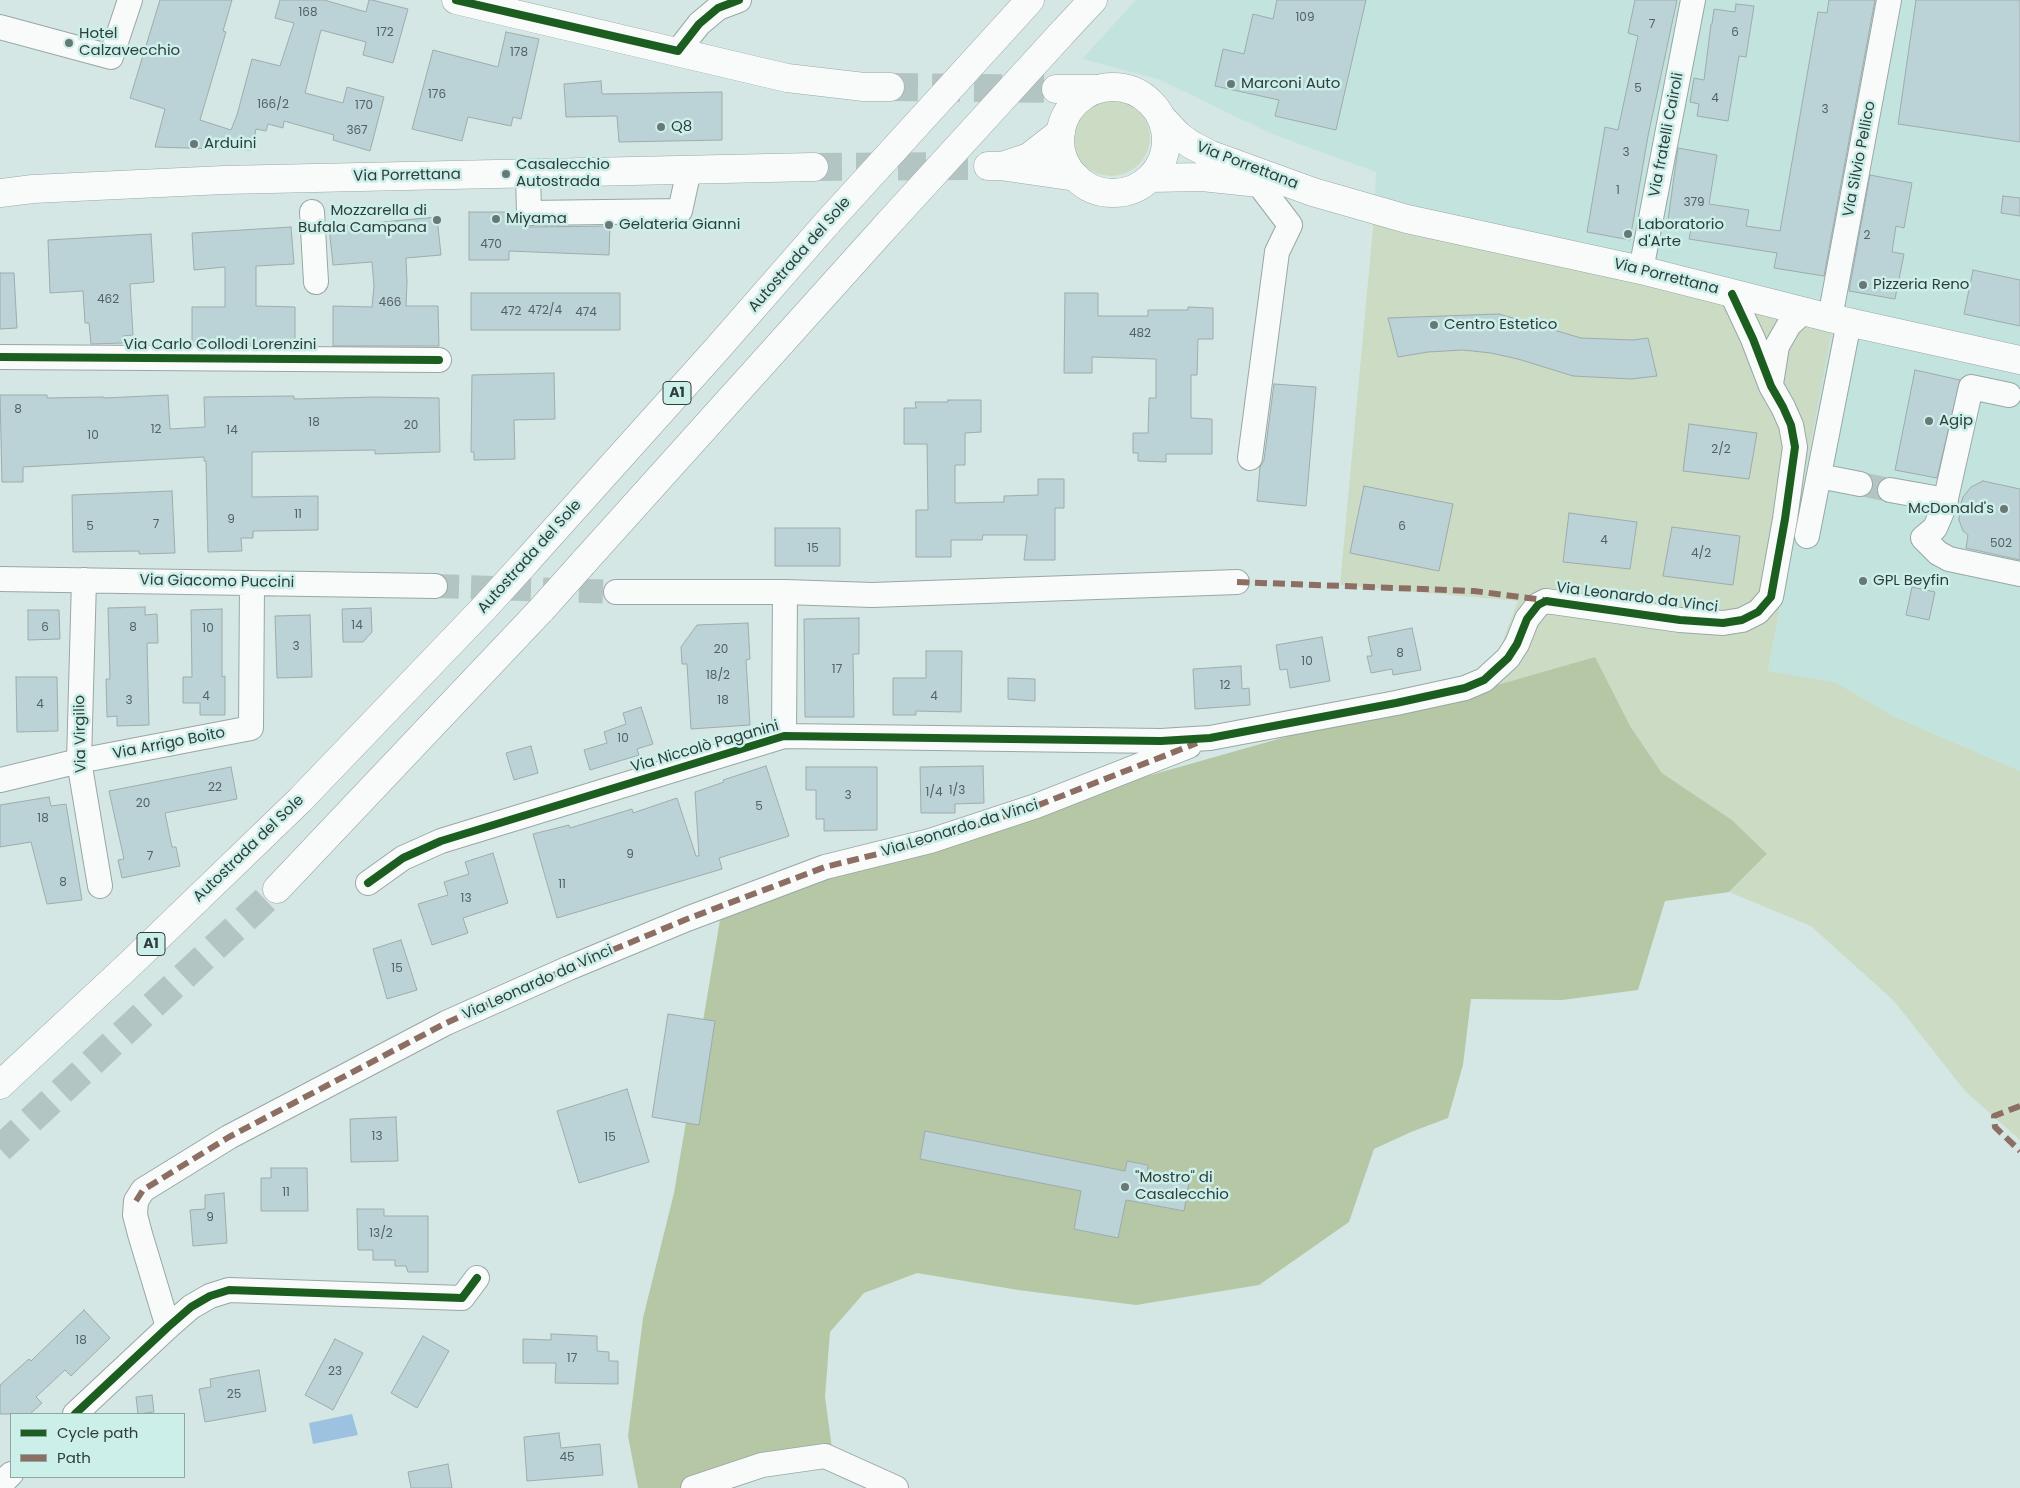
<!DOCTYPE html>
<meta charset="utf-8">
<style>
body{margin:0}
#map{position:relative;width:2020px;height:1488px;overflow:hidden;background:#d4e7e4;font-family:Poppins,sans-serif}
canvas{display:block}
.legend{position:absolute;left:10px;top:1413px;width:175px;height:65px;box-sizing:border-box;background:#ccefe9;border:1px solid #8da8a3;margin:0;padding:6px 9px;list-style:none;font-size:15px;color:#2f3d3b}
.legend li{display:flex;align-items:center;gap:10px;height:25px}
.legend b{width:25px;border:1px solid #8da8a3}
</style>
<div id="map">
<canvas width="2020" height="1488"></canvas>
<ul class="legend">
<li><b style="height:6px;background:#1b5e20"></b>Cycle path</li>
<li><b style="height:6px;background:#8d6e63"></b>Path</li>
</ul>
</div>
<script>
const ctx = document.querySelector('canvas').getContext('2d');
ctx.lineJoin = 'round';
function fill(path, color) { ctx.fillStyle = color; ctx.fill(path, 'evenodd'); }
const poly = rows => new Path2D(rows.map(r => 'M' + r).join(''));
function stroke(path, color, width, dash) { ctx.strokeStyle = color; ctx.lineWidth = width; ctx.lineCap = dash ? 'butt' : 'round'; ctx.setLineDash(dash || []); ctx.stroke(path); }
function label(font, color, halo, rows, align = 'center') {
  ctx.font = font + ' Poppins,sans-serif'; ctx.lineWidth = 5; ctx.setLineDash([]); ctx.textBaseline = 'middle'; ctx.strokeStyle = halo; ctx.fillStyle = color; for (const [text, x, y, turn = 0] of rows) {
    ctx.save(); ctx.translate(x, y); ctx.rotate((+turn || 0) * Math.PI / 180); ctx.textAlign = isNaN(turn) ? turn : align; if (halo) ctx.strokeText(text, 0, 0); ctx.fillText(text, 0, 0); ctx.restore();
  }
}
fill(poly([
 [1136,0,2020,0,2020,771,1895,717,1835,682,1768,672,1832,329,1374,217,1376,172,1272,134,1158,79,1082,59]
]), '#c3e3df');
fill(poly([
 '1072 137a39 39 0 1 1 78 0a39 39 0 1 1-78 0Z',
 [1374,217,1832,329,1768,671,1835,682,1895,717,2020,771,2020,1140,1965,1091,1894,1001,1811,926,1729,892,1767,855,1732,820,1662,773,1630,726,1466,694,1499,651,1518,601,1340,585]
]), '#ccdbc4');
fill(poly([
 [1595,657,1630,726,1662,773,1732,820,1767,854,1729,892,1665,901,1638,990,1562,1000,1471,999,1463,1065,1448,1118,1411,1132,1374,1149,1349,1222,1259,1285,1136,1305,1018,1290,917,1273,864,1293,830,1332,825,1397,833,1456,714,1488,638,1488,628,1436,643,1318,674,1193,720,920,879,852,1303,732,1466,694]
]), '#b6c7a5');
fill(poly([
 [352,1414,358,1435,313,1444,309,1423]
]), '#9dc2e1');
const building = poly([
 [160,0,232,0,223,31,226,32,200,120,231,130,237,115,252,59,280,66,294,23,275,18,280,0,324,0,366,12,369,0,372,0,408,9,393,63,363,55,366,42,321,30,305,93,343,103,347,87,384,97,370,151,333,140,334,135,284,121,283,128,268,124,266,131,256,129,252,150,155,147,165,109,130,98,160,0],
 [1277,0,1366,0,1336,130,1275,116,1279,100,1215,86,1223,49,1244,54,1253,14,1273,19,1277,0],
 [1635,0,1677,0,1648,136,1630,240,1587,232,1605,127,1618,130,1638,36,1628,33,1635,0],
 [1829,0,1875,0,1824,276,1774,268,1777,253,1689,239,1692,224,1668,220,1678,148,1717,155,1709,204,1749,210,1746,226,1780,231,1818,12,1827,13,1829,0],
 [1916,0,2020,0,2020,142,1898,124,1916,0],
 [1736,4,1754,6,1746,57,1739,56,1728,121,1697,116,1699,104,1690,102,1694,78,1704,80,1711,24,1712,24,1714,9,1735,12,1736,4],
 [506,32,539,39,521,119,513,117,511,126,468,117,462,141,412,129,433,50,498,67,506,32],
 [601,81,602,94,722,92,722,140,619,142,617,116,566,117,564,84,601,81],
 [1870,175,1912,183,1904,228,1896,226,1892,252,1904,254,1895,299,1849,291,1870,175],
 [2003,196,2020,198,2020,216,2001,213,2003,196],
 [469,212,509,212,509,217,516,217,522,225,529,227,610,226,609,255,509,251,509,260,469,260,469,212],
 [437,217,441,255,406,258,407,282,406,306,438,306,439,346,333,346,333,306,372,307,374,286,372,262,333,265,329,227,437,217],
 [291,227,294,264,256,266,256,306,295,307,295,344,192,344,192,307,225,307,225,267,194,270,192,233,291,227],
 [151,234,154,282,130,284,133,335,123,336,123,343,91,344,89,323,85,323,83,291,50,293,48,240,151,234],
 [1973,270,2020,280,2020,326,1964,314,1973,270],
 [0,273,14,273,17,328,0,329,0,273],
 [471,293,620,293,620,330,471,330,471,293],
 [1065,293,1098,293,1098,316,1148,316,1148,310,1188,310,1188,307,1213,308,1213,339,1198,339,1197,375,1191,375,1191,418,1212,419,1212,454,1166,454,1166,462,1138,461,1138,453,1133,453,1133,433,1148,433,1149,398,1156,398,1156,359,1092,357,1092,373,1064,373,1065,293],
 [1499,314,1581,338,1633,340,1648,338,1657,376,1631,379,1573,376,1518,359,1491,353,1463,350,1428,352,1398,357,1388,318,1499,314],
 [1915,370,1960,380,1937,478,1895,470,1915,370],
 [554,373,555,419,514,420,515,459,474,460,474,452,471,452,472,375,554,373],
 [1274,384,1316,387,1306,506,1257,501,1260,467,1264,460,1274,384],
 [0,395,47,395,47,398,104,397,104,398,168,395,170,429,205,427,204,397,294,396,294,399,375,397,439,398,440,452,375,454,375,450,252,452,252,497,318,496,318,530,253,531,253,538,241,538,242,551,208,552,206,461,204,461,204,457,23,467,23,482,2,482,0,395],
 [948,400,981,400,981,432,965,433,965,465,955,465,955,503,1004,502,1004,496,1038,495,1038,479,1064,479,1064,508,1055,508,1055,560,1024,560,1027,535,983,535,982,540,951,540,951,557,916,557,916,510,928,510,927,444,904,444,904,408,916,408,915,402,948,402,948,400],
 [1689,424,1757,433,1749,479,1683,471,1689,424],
 [1983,481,2020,489,2020,560,1966,548,1968,535,1963,531,1959,520,1960,507,1963,497,1971,487,1983,481],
 [1364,486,1453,504,1439,571,1350,553,1364,486],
 [172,491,175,553,139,554,139,551,73,552,72,495,172,491],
 [1569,513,1637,522,1630,569,1563,562,1569,513],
 [1672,527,1740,536,1733,585,1663,576,1672,527],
 [775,528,840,528,840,566,775,566,775,528],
 [1912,587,1935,592,1929,620,1906,615,1912,587],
 [145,607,145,615,157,614,158,643,147,643,149,725,117,726,117,716,107,717,106,679,110,679,108,608,145,607],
 [371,608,372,632,363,642,343,642,342,609,371,608],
 [222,609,222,677,225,676,225,715,200,715,200,703,183,703,183,677,192,677,191,610,222,609],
 [28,610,59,610,60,639,28,640,28,610],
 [310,615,312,677,277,678,275,616,310,615],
 [859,618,859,654,853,654,854,717,805,717,804,619,859,618],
 [748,623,750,659,746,660,750,725,691,729,687,664,682,664,681,647,697,625,748,623],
 [1412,628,1421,670,1393,675,1392,669,1371,673,1367,656,1372,656,1368,637,1412,628],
 [1322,637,1330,681,1290,688,1287,669,1280,670,1276,645,1322,637],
 [926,651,962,651,961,712,916,711,916,715,893,715,893,678,926,678,926,651],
 [1241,666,1242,689,1249,688,1250,705,1195,709,1193,669,1241,666],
 [16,677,57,677,58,731,17,732,16,677],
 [1008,678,1035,679,1035,701,1008,699,1008,678],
 [641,707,653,744,637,749,639,755,590,770,584,750,607,743,604,732,626,724,623,713,641,707],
 [531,746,538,773,514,780,506,753,531,746],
 [766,766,789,836,719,858,722,869,557,918,533,834,569,825,570,828,632,809,633,813,677,798,696,856,699,856,695,792,724,782,723,780,766,766],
 [983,766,984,803,955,804,955,813,921,813,920,767,983,766],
 [231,767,237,799,165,813,172,847,176,847,180,866,122,878,118,860,124,859,109,791,231,767],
 [806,767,877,767,877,830,824,831,824,819,816,819,816,790,806,790,806,767],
 [49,797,51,806,66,804,82,900,47,904,31,842,0,847,0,805,49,797],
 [493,853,508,903,463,918,468,933,432,945,418,904,448,895,444,882,469,874,465,862,493,853],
 [401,940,417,990,387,999,373,949,401,940],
 [668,1014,715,1021,699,1125,652,1117,668,1014],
 [627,1089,649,1162,579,1183,557,1111,627,1089],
 [396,1117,398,1161,351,1162,350,1119,396,1117],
 [925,1131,1125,1171,1127,1161,1148,1165,1147,1175,1189,1183,1184,1211,1126,1200,1118,1238,1074,1229,1081,1191,920,1159,925,1131],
 [271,1168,307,1168,308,1211,261,1211,261,1178,271,1178,271,1168],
 [224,1193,227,1243,193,1246,190,1210,205,1209,205,1195,224,1193],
 [357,1209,384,1209,384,1216,428,1216,428,1272,408,1272,406,1266,395,1266,395,1260,373,1260,373,1250,358,1250,357,1209],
 [84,1310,110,1338,71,1376,65,1370,36,1397,42,1403,30,1414,0,1414,0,1385,29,1359,31,1361,84,1310],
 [551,1334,597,1336,597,1351,609,1352,609,1361,618,1361,618,1384,555,1383,556,1363,523,1363,523,1339,551,1340,551,1334],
 [423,1336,449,1351,417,1408,391,1393,423,1336],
 [335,1339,363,1353,333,1410,305,1395,335,1339],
 [259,1370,266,1411,205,1422,199,1389,211,1387,210,1379,259,1370],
 [152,1395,154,1412,138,1414,136,1397,152,1395],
 [559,1433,561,1448,600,1444,603,1475,527,1481,524,1437,559,1433],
 [448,1464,452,1488,411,1488,408,1472,448,1464]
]);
fill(building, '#bbd2d6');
stroke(building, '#9eacac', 1);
stroke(poly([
 [1860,484,1890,490],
 [435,586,616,592]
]), '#b3c5c2', 24, [24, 12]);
stroke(poly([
 [890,87,1056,89],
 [814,167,988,166]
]), '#b3c5c2', 28, [28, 14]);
stroke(poly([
 [0,1149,277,889]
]), '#b3c5c2', 28, [28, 14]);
const minor = poly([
 [0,27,111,57,130,0],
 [678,51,699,24,718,8,739,0],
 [528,173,529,213,680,211,689,170],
 [312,212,316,282],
 [1641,270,1693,0],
 [1830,318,1889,0],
 [0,357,439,360],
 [1771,384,1777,346,1789,325,1804,311],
 [2009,395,1971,387,1944,507,1935,528,1923,538,1938,553,1949,559,2020,574],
 [1250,458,1277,252,1290,225,1258,183],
 [1819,476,1860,484],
 [1890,490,1946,500],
 [1807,536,1849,322],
 [0,579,435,586],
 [84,580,79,761,100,886],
 [616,592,785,592,872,595,1237,582],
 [784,736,785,592],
 [0,780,79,761,251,728,252,583],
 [368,883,403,858,441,841,784,736,1161,741,1210,738,1396,703,1465,688,1484,680,1508,658,1517,644,1527,619,1538,605,1546,601,1680,620,1723,623,1742,620,1758,612,1771,597,1785,519,1795,447,1791,425,1783,407,1771,386,1753,339,1732,294],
 [168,1327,140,1234,135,1215,136,1201,143,1190,229,1137,446,1023,569,968,687,919,825,867,930,841,1036,806,1189,746],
 [75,1414,168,1327,191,1307,210,1296,229,1290,462,1298,477,1278],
 [0,1485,11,1474],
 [693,1488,762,1465,825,1456,896,1488]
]);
const major = poly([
 [456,0,787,78,864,87,890,87],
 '1060 140a53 53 0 1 1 106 0a53 53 0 1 1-106 0Z',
 [1056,89,1096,89],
 [1161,117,1178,135,1190,144,1211,155,1313,192,1407,219,1641,270,1830,318,2020,360],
 [988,166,1000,166,1076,177],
 [1002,166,1029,157,1061,132],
 [1150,178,1202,177,1259,183],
 [0,193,33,189,224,180,814,167]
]);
const highway = poly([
 [1063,32,1093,0],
 [1000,33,1030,0],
 [525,563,717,349,828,222],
 [583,563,887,225],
 [277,889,542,609],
 [0,1085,129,965,300,800,485,607]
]);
stroke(minor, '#98a7a5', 26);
stroke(major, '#98a7a5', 29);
stroke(highway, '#98a7a5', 29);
stroke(minor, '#f9fbfb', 24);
stroke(major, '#f9fbfb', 28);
stroke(highway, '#f9fbfb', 28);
const highwayBridge = poly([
 [828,222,1000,33],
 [887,225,1063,32],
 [485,607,525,563],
 [542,609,583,563]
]);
stroke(highwayBridge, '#98a7a5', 29, []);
stroke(highwayBridge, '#f9fbfb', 28);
stroke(poly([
 [1237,582,1474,591,1544,600],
 [2020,1106,1994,1116,1995,1127,2020,1151],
 [136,1201,143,1190,229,1137,446,1023,569,968,687,919,825,867,930,841,1036,806,1197,743]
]), '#8d6e63', 6, [12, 6]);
stroke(poly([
 [456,0,678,51,699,24,718,8,739,0],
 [0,357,439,360],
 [368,883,403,858,441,841,784,736,1161,741,1210,738,1396,703,1465,688,1484,680,1508,658,1517,644,1527,619,1538,605,1546,601,1680,620,1723,623,1742,620,1758,612,1771,597,1785,519,1795,447,1791,425,1783,407,1771,386,1753,339,1732,294],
 [75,1414,168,1327,191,1307,210,1296,229,1290,462,1298,477,1278]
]), '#1b5e20', 8);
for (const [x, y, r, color] of [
 [69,43,5,"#697876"],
 [1231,84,5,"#697876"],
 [661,127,5,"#697876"],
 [194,144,5,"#697876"],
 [506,174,5,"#697876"],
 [496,219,5,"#697876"],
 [437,220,5,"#697876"],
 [609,225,5,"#697876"],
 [1628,234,5,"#697876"],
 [1863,285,5,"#697876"],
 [1434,325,5,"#697876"],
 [1929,421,5,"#697876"],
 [2004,509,5,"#697876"],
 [1863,581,5,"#697876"],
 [1125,1187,5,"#697876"]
]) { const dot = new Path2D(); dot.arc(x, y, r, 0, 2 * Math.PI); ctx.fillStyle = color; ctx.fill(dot); stroke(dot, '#ccefe9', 2); }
label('12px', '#526262', null, [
 ["168",308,13],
 ["109",1305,18],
 ["7",1652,25],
 ["172",385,33],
 ["6",1735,33],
 ["178",519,53],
 ["5",1638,89],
 ["176",437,95],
 ["4",1715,99],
 ["166/2",273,105],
 ["170",364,106],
 ["3",1825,110],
 ["367",357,131],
 ["3",1626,153],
 ["1",1618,191],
 ["379",1694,203],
 ["2",1867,236],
 ["470",491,245],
 ["462",108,300],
 ["466",390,303],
 ["472/4",545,311],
 ["472",511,312],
 ["474",586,313],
 ["482",1140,334],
 ["8",18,410],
 ["18",314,423],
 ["20",411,426],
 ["12",156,430],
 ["14",232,431],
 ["10",93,436],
 ["2/2",1721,450],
 ["11",298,515],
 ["9",231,520],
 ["7",156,525],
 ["5",90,527],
 ["6",1402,527],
 ["4",1604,541],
 ["502",2001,544],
 ["15",813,549],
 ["4/2",1701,554],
 ["14",357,626],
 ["6",45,628],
 ["8",133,628],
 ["10",208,629],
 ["3",296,647],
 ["20",721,650],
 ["8",1400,654],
 ["10",1307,662],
 ["17",837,670],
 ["18/2",718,676],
 ["12",1225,686],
 ["4",206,697],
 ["4",934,697],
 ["3",129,701],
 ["18",723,701],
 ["4",40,705],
 ["10",623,739],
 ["22",215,788],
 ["1/3",957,791],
 ["1/4",934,793],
 ["3",848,796],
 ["20",143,804],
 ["5",759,807],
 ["18",43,819],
 ["9",630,855],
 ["7",150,857],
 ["8",63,883],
 ["11",562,885],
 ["13",466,899],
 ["15",397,969],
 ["13",377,1137],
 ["15",610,1138],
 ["11",286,1193],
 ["9",210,1218],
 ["13/2",381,1234],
 ["18",81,1341],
 ["17",572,1359],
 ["23",335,1372],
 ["25",234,1395],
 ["45",567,1458]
]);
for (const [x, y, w] of [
 [677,393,28],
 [151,944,28]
]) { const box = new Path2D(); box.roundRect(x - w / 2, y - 11.5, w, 23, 4); ctx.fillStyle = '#ccefe9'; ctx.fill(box); stroke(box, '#2f3d3b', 1); }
label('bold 14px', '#2f3d3b', null, [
 ["A1",677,393],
 ["A1",151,944]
]);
label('15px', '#2f3d3b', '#ccefe9', [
 ["Hotel",79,34],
 ["Calzavecchio",79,51],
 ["Marconi Auto",1241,84],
 ["Q8",671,127],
 ["Arduini",204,144],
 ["Casalecchio",516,165],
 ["Autostrada",516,182],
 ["Mozzarella di",427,211,"right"],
 ["Bufala Campana",427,228,"right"],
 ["Miyama",506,219],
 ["Gelateria Gianni",619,225],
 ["Laboratorio",1638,225],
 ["d'Arte",1638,242],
 ["Pizzeria Reno",1873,285],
 ["Centro Estetico",1444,325],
 ["Agip",1939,421],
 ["McDonald's",1994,509,"right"],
 ["GPL Beyfin",1873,581],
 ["\"Mostro\" di",1135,1178],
 ["Casalecchio",1135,1195]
], 'left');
label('15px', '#2f3d3b', '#ccefe9', [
 ["Via fratelli Cairoli",1667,135,-79],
 ["Via Silvio Pellico",1860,159,-79],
 ["Via Porrettana",1247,166,21],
 ["Via Porrettana",407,176,-1],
 ["Autostrada del Sole",800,255,-49],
 ["Via Porrettana",1666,277,14],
 ["Via Carlo Collodi Lorenzini",220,345],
 ["Autostrada del Sole",530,557,-48],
 ["Via Giacomo Puccini",217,582,1],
 ["Via Leonardo da Vinci",1637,598,7],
 ["Via Virgilio",81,734,-91],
 ["Via Arrigo Boito",169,744,-11],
 ["Via Niccolò Paganini",705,747,-16],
 ["Via Leonardo da Vinci",960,829,-17],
 ["Autostrada del Sole",249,849,-44],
 ["Via Leonardo da Vinci",538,983,-24]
]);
</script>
